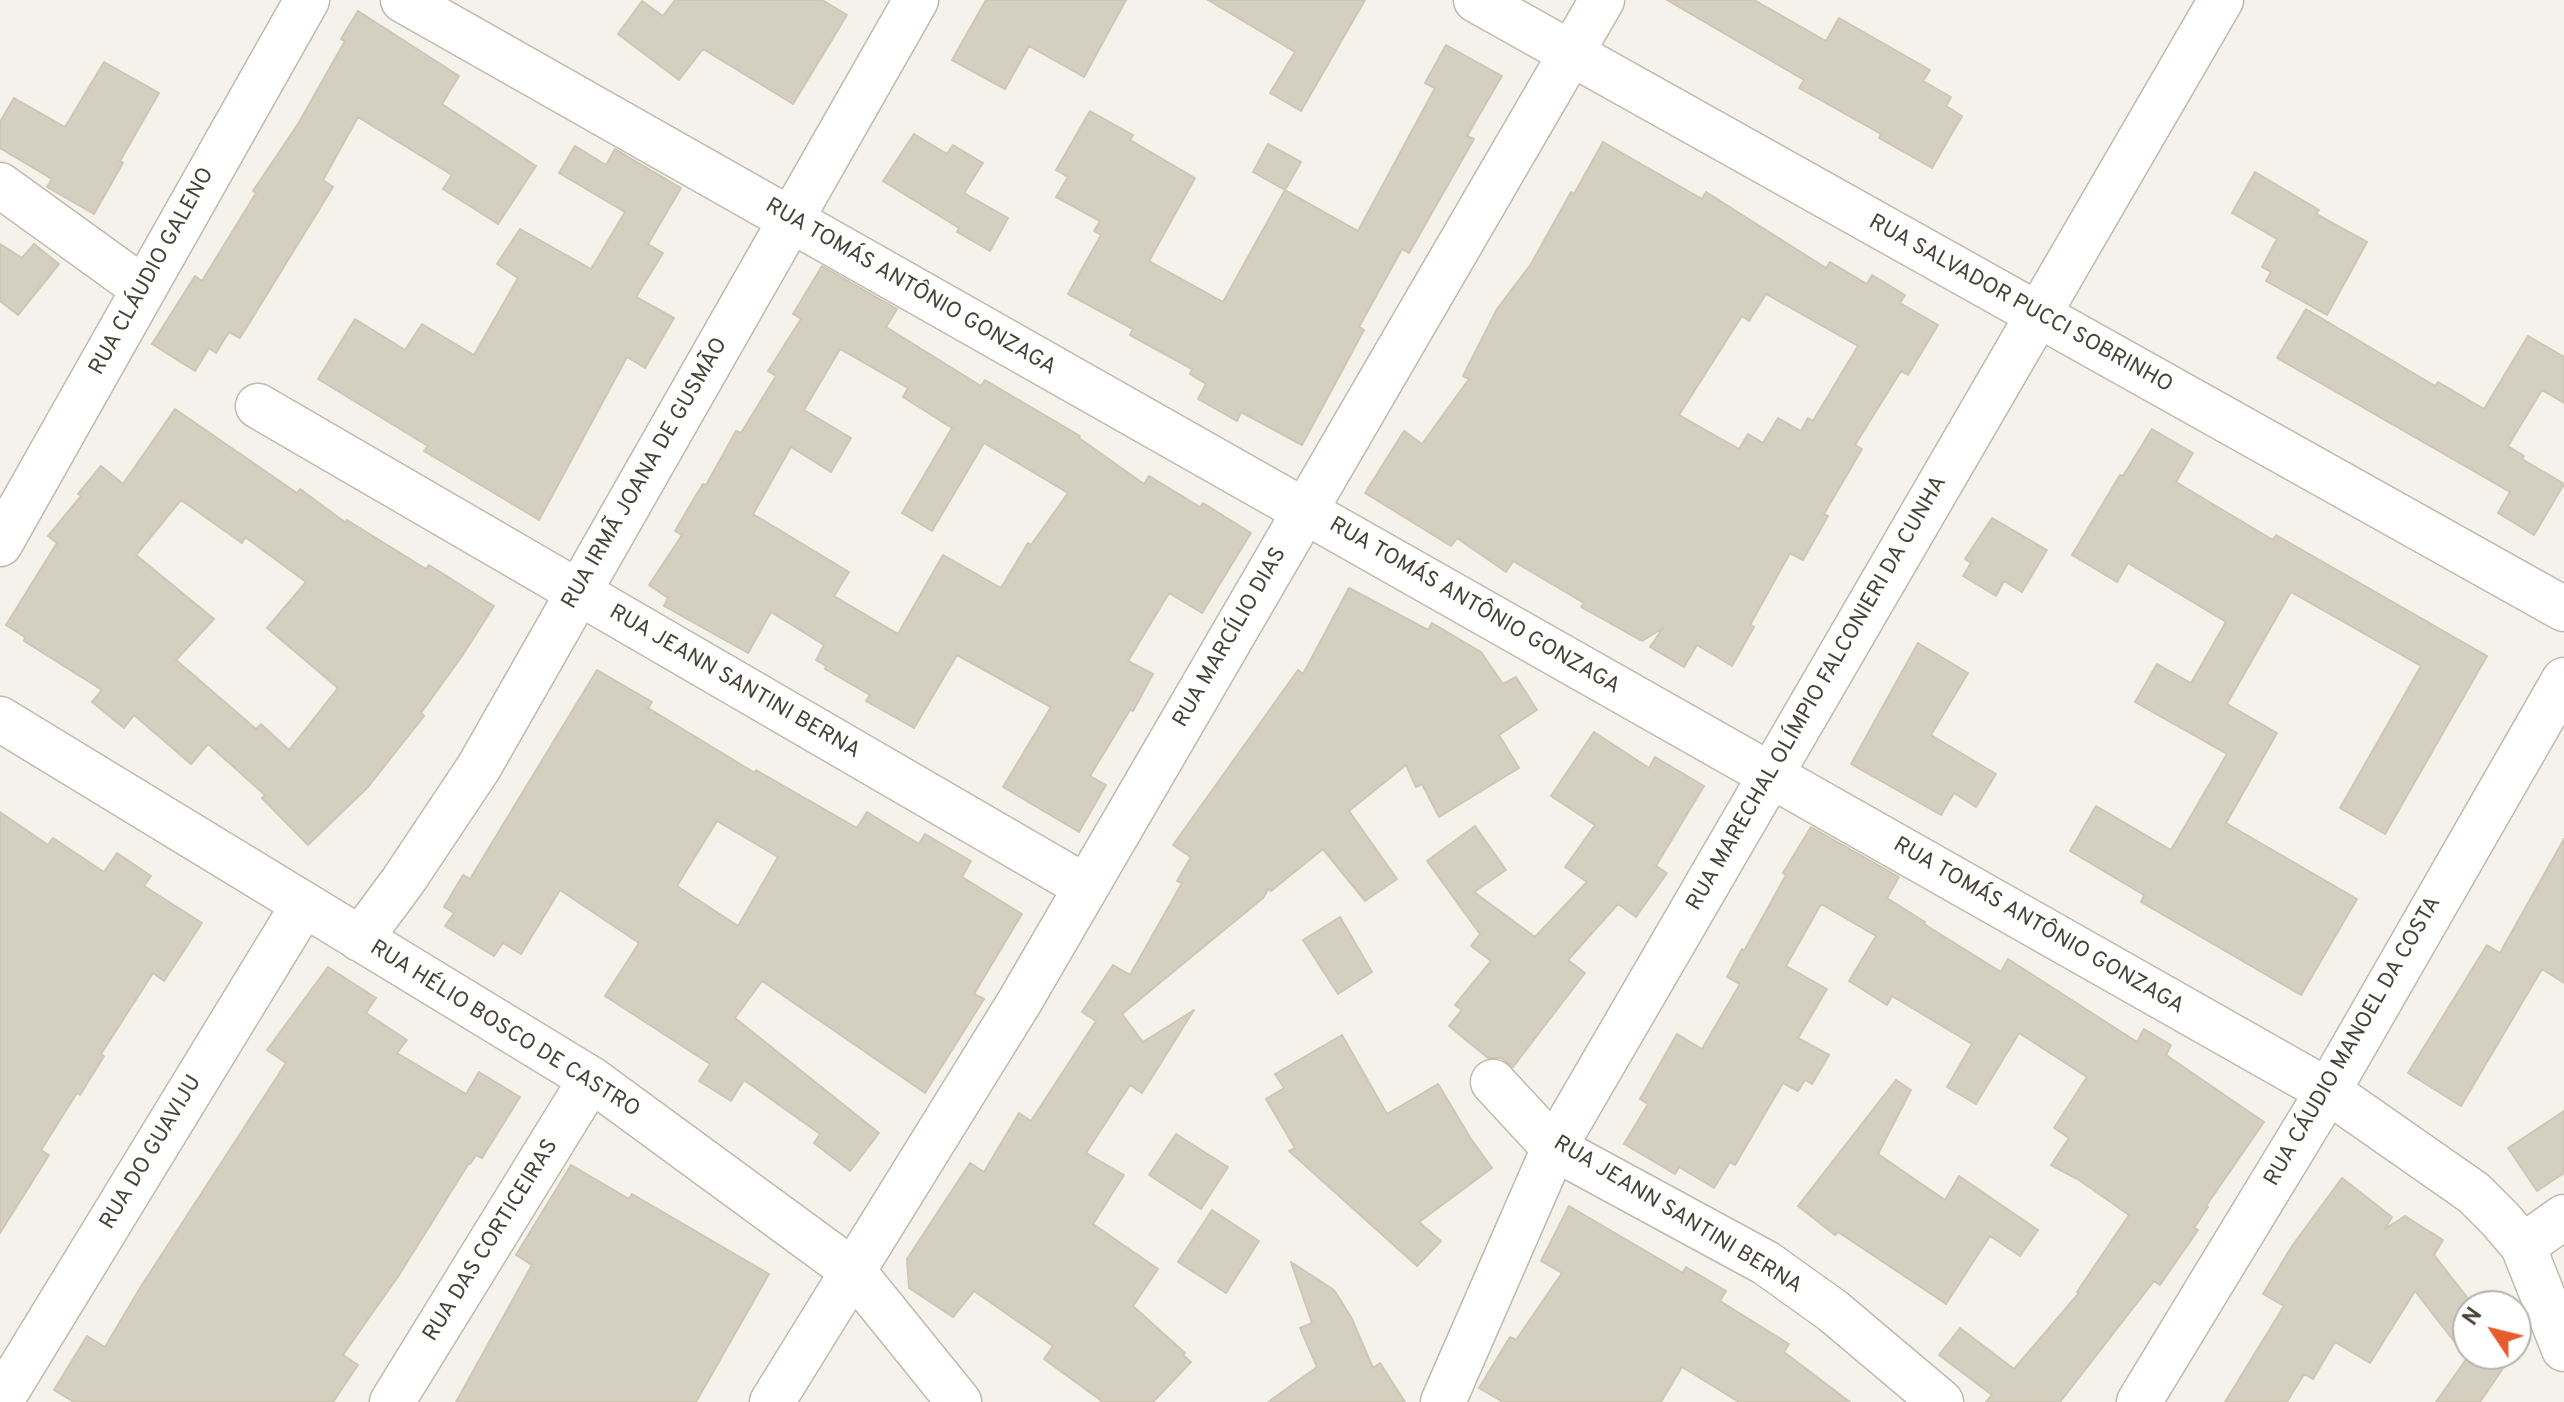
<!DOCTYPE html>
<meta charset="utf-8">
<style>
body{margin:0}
#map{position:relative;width:2564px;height:1402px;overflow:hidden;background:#f4f2eb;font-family:Overpass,sans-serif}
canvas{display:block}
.north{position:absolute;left:2452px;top:1290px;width:80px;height:80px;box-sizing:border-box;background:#fff;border:2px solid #b6b4b0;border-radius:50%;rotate:305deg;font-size:22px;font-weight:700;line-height:32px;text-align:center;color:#484339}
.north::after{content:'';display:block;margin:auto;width:28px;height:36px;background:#e85b2d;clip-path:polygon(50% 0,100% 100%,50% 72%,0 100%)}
</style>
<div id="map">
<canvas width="2564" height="1402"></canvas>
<div class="north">N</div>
</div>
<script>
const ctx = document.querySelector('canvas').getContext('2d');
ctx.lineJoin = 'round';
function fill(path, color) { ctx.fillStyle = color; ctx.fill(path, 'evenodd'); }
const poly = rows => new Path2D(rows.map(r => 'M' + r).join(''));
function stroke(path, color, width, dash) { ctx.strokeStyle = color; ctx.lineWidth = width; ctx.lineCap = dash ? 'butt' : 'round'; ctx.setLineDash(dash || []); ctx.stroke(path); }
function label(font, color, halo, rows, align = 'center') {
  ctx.font = font + ' Overpass,sans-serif'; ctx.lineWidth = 6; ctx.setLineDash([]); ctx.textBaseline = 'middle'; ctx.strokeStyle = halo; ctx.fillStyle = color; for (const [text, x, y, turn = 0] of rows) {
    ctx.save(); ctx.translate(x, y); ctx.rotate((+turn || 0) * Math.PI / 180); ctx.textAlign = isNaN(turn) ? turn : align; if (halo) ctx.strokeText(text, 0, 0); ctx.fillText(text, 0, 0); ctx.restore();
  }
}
const building = poly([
 [675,0,822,0,847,15,793,104,703,49,679,80,618,34,642,1,663,16,675,0],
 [986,0,1126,0,1084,77,1029,46,1005,89,952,60,986,0],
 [1208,0,1365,0,1301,111,1270,93,1295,52,1208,0],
 [1667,0,1754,0,1826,41,1839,18,1930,70,1923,81,1951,97,1946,106,1962,116,1932,168,1879,138,1881,134,1799,88,1804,80,1667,0],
 [358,11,459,76,442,104,536,166,498,224,443,189,452,175,358,117,323,180,333,187,240,338,229,332,216,353,209,348,195,371,152,344,195,276,202,281,256,193,253,191,298,124,345,41,341,39,358,11],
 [1446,45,1502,76,1467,136,1474,139,1409,253,1402,249,1359,327,1364,330,1302,445,1241,412,1237,421,1198,399,1206,384,1190,374,1192,369,1130,335,1133,329,1068,294,1101,235,1094,231,1100,221,1056,197,1068,177,1056,170,1090,111,1133,135,1130,140,1195,178,1149,261,1223,302,1285,190,1358,231,1435,88,1425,83,1446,45],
 [104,62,159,93,120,161,123,163,94,214,47,187,52,179,0,148,0,122,14,98,65,127,104,62],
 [914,134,947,154,953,145,983,163,964,193,1008,218,990,251,957,232,959,228,883,181,914,134],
 [1603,142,1702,199,1706,192,1826,268,1830,262,1867,284,1872,275,1905,295,1900,303,1938,325,1908,375,1901,371,1855,445,1862,449,1824,514,1828,516,1803,560,1790,553,1750,625,1754,627,1732,666,1697,645,1684,667,1650,647,1663,628,1642,641,1581,607,1584,603,1513,561,1506,572,1457,538,1451,546,1365,493,1404,431,1422,444,1469,379,1463,376,1497,309,1531,264,1571,192,1574,194,1603,142],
 [1766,294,1858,346,1813,421,1808,418,1801,431,1778,418,1763,443,1748,434,1739,449,1679,415,1742,316,1749,321,1766,294],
 [1268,144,1301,162,1285,190,1253,172,1268,144],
 [575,146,606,165,615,149,681,188,648,244,663,253,636,297,674,318,645,368,627,357,539,520,424,451,428,446,318,379,355,319,405,350,422,324,474,355,518,278,497,264,520,229,591,269,625,212,559,173,575,146],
 [2255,172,2319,210,2316,214,2367,242,2327,315,2266,281,2271,272,2262,267,2277,239,2232,213,2255,172],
 [0,244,22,258,34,244,59,264,18,315,0,301,0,244],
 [822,266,897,309,886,327,981,386,985,380,1080,436,1079,438,1144,484,1149,476,1200,507,1203,503,1251,533,1202,613,1169,593,1128,661,1153,674,1133,711,1130,710,1090,776,1106,785,1079,832,1003,787,1051,707,957,655,914,728,866,701,870,695,825,669,826,666,816,660,824,645,771,612,748,653,664,606,668,598,649,585,682,535,675,531,689,507,703,484,706,485,736,431,741,433,776,376,768,371,801,319,793,314,822,266],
 [840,349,908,388,903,397,952,428,902,513,932,531,984,443,1068,493,1031,545,1028,543,1001,588,943,555,898,634,834,596,849,572,753,514,791,447,831,472,851,438,804,410,840,349],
 [2306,309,2435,386,2438,382,2484,409,2528,336,2564,357,2564,403,2542,390,2508,446,2524,456,2522,459,2564,484,2534,535,2498,513,2510,492,2277,358,2306,309],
 [175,409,297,493,300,489,346,523,347,520,426,569,429,565,494,606,462,656,421,713,424,716,368,787,308,845,262,798,265,795,208,744,191,764,134,715,124,728,92,702,102,690,24,641,25,637,6,625,57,543,48,536,81,496,78,494,101,466,123,484,175,409],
 [181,500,242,543,245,537,306,582,267,628,338,688,289,750,261,724,256,729,176,660,214,619,136,555,181,500],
 [2152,429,2193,453,2176,482,2273,540,2276,535,2487,656,2385,834,2340,808,2421,666,2291,592,2227,704,2277,733,2226,823,2357,899,2301,995,2141,902,2144,895,2070,851,2096,806,2171,850,2227,754,2135,702,2157,664,2191,683,2226,622,2128,563,2117,582,2072,555,2120,475,2123,476,2152,429],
 [1992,518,2047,550,2022,592,2004,581,1996,596,1963,576,1971,563,1965,559,1992,518],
 [1349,588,1428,630,1432,623,1481,652,1503,684,1516,677,1537,710,1499,735,1519,768,1439,817,1422,784,1416,787,1406,765,1349,811,1397,879,1365,901,1323,849,1271,891,1269,888,1263,898,1122,1014,1143,1042,1194,1010,1142,1093,1130,1085,1086,1153,1124,1175,1093,1224,1158,1269,1133,1306,1185,1353,1183,1355,1191,1362,1153,1402,1103,1402,1044,1359,1053,1346,974,1291,953,1317,909,1288,907,1259,970,1163,984,1172,1019,1113,1031,1121,1096,1021,1082,1012,1113,965,1130,975,1182,883,1177,881,1191,857,1173,845,1298,670,1303,674,1349,588],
 [1918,643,1968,673,1931,735,1996,774,1976,807,1954,793,1941,815,1851,764,1918,643],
 [597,670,652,702,648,708,755,773,756,770,857,828,867,812,919,844,925,834,971,861,962,877,1022,914,974,994,984,999,925,1093,762,981,735,1018,879,1133,850,1171,814,1143,820,1134,744,1080,731,1101,699,1081,710,1064,605,996,639,943,560,890,521,954,503,943,494,956,445,926,454,913,444,907,463,875,470,879,597,670],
 [717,821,778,857,738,926,677,886,717,821],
 [1594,732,1649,768,1655,757,1704,786,1656,866,1667,873,1636,917,1618,904,1568,960,1585,973,1513,1067,1501,1058,1488,1058,1449,1026,1462,1010,1455,1005,1491,961,1471,946,1480,934,1427,861,1475,826,1506,870,1474,892,1535,937,1587,882,1565,867,1595,825,1551,796,1594,732],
 [0,812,48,845,53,838,104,872,117,853,151,876,144,886,202,923,164,981,153,973,101,1054,104,1056,80,1095,77,1093,41,1150,49,1155,0,1233,0,812],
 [1811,827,1899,877,1887,898,1925,922,1924,924,2001,972,2008,959,2137,1042,2144,1029,2171,1045,2166,1055,2264,1122,2206,1206,2208,1207,2194,1228,2198,1230,2160,1285,2154,1281,2060,1402,1986,1402,1992,1395,1939,1355,1960,1328,2014,1369,2079,1293,2077,1292,2129,1215,2079,1180,2051,1165,2069,1138,2054,1128,2087,1077,2019,1033,1976,1104,1947,1087,1972,1044,1892,996,1887,1005,1849,981,1876,936,1821,904,1786,966,1827,989,1798,1038,1829,1055,1812,1084,1805,1080,1798,1091,1783,1083,1735,1165,1730,1162,1714,1188,1679,1167,1675,1174,1624,1144,1648,1104,1640,1099,1677,1034,1702,1049,1740,984,1727,977,1742,949,1744,951,1786,875,1783,873,1811,827],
 [2564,839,2564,983,2542,969,2461,1106,2408,1073,2487,945,2500,953,2564,839],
 [1340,917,1372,972,1338,994,1303,940,1340,917],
 [328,967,376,998,366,1013,407,1040,397,1053,466,1094,479,1072,520,1097,482,1158,476,1155,470,1164,469,1163,399,1275,343,1355,358,1365,333,1402,74,1402,54,1390,87,1336,105,1347,140,1288,286,1063,267,1050,328,967],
 [1342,1035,1387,1114,1438,1084,1471,1139,1492,1168,1419,1222,1441,1241,1417,1266,1289,1151,1295,1148,1266,1099,1284,1088,1275,1074,1342,1035],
 [1896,1080,1911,1090,1878,1154,1945,1200,1959,1176,2038,1230,2020,1256,1990,1236,1946,1304,1838,1232,1835,1235,1798,1206,1896,1080],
 [2564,1111,2564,1173,2537,1191,2508,1148,2564,1111],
 [1176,1134,1228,1167,1201,1209,1149,1175,1176,1134],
 [571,1165,629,1199,632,1194,769,1274,696,1402,456,1402,532,1265,516,1255,571,1165],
 [2342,1178,2392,1217,2385,1229,2405,1216,2443,1240,2434,1255,2474,1306,2468,1306,2468,1354,2512,1355,2480,1402,2436,1402,2467,1358,2415,1291,2370,1363,2335,1342,2313,1379,2304,1374,2287,1402,2225,1402,2284,1306,2263,1294,2292,1246,2342,1178],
 [1569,1206,1683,1273,1686,1267,1726,1291,1720,1301,1789,1344,1784,1352,1850,1402,1739,1402,1682,1367,1661,1402,1503,1402,1479,1388,1510,1337,1516,1340,1562,1273,1541,1261,1569,1206],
 [1212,1210,1259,1241,1226,1293,1178,1262,1212,1210],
 [1291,1262,1334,1290,1351,1317,1373,1368,1380,1363,1405,1402,1268,1402,1317,1367,1300,1328,1312,1323,1291,1262]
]);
fill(building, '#d5cfc1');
stroke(building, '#cfc7b5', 2);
const minor = poly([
 [403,0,2328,1091,2474,1193,2500,1219,2523,1246,2564,1349],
 [1476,0,2564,609],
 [0,185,144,289],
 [258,406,1086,887],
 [0,544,307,0],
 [0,719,591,1079,853,1271,959,1402],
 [360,939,403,881,479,767,916,0],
 [1493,1082,1554,1148,1766,1263,1833,1311,1941,1402],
 [2523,1246,2564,1217],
 [0,1402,304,904],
 [392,1402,591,1079],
 [772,1402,1020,1001,1602,0],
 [1443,1402,1554,1148,2221,0],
 [2139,1402,2328,1091,2564,680]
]);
stroke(minor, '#bfbaae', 47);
stroke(minor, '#fff', 44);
label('22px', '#484339', '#fff', [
 ["RUA CLÁUDIO GALENO",153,272,-61],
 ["RUA TOMÁS ANTÔNIO GONZAGA",910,288,30],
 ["RUA SALVADOR PUCCI SOBRINHO",2020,305,29],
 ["RUA IRMÃ JOANA DE GUSMÃO",646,474,-60],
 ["RUA TOMÁS ANTÔNIO GONZAGA",1474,607,30],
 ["RUA MARCÍLIO DIAS",1231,638,-60],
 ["RUA JEANN SANTINI BERNA",734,683,30],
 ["RUA MARECHAL OLÍMPIO FALCONIERI DA CUNHA",1818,694,-60],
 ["RUA TOMÁS ANTÔNIO GONZAGA",2038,927,30],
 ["RUA HÉLIO BOSCO DE CASTRO",504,1030,32],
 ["RUA CÁUDIO MANOEL DA COSTA",2354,1042,-60],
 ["RUA DO GUAVIJU",152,1153,-59],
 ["RUA JEANN SANTINI BERNA",1677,1216,31],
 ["RUA DAS CORTICEIRAS",492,1241,-58]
]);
</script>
